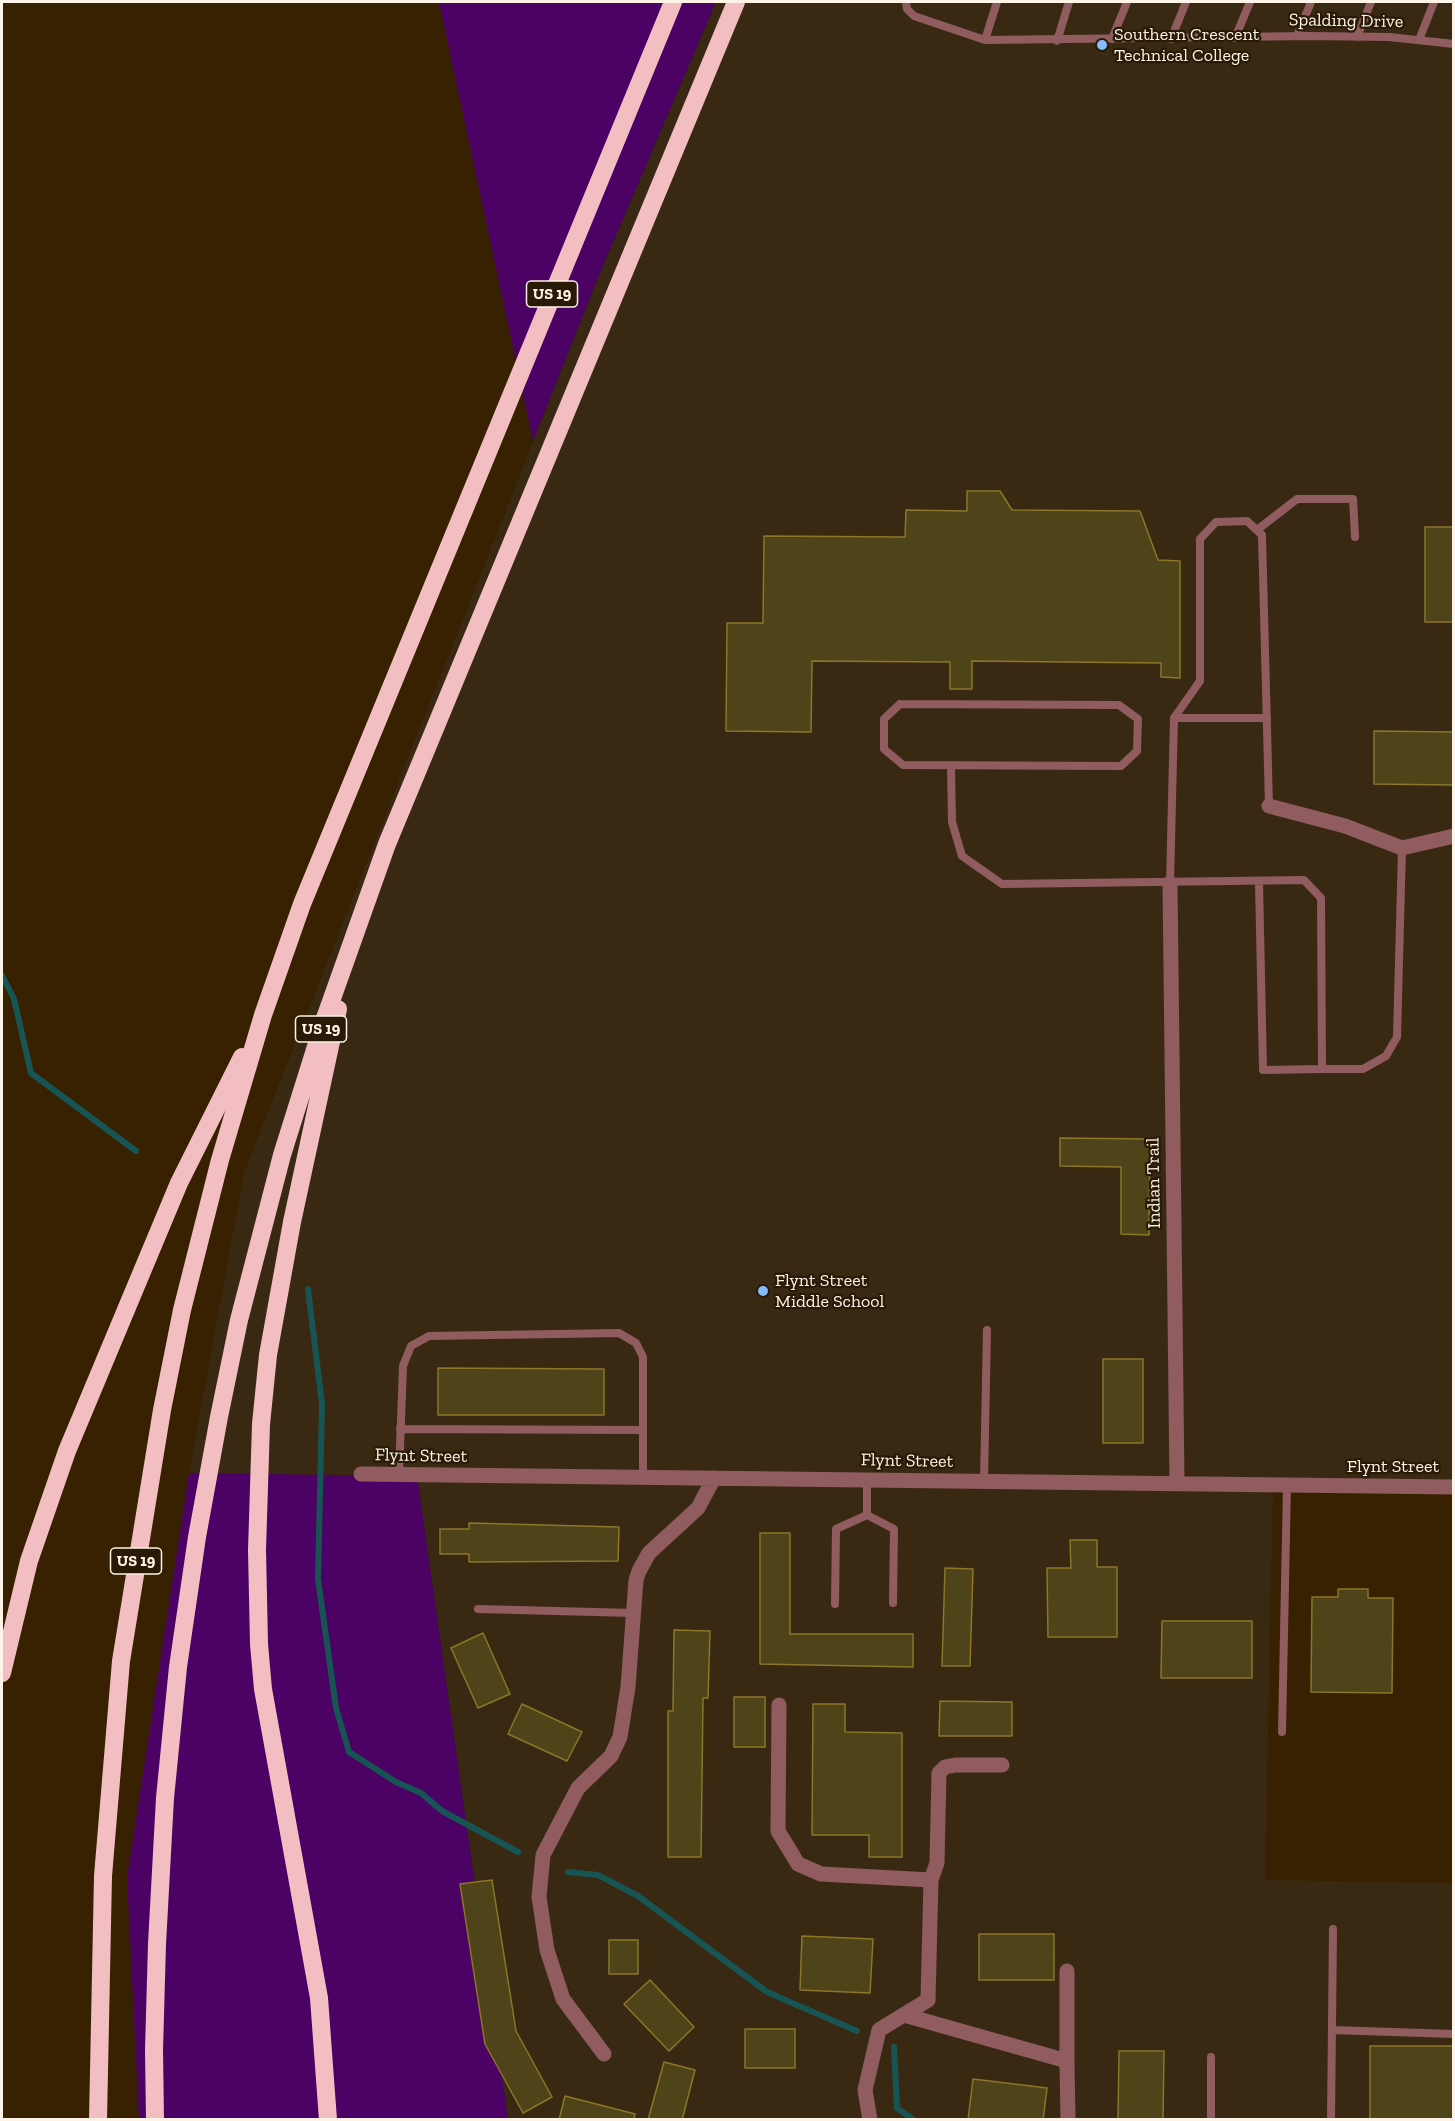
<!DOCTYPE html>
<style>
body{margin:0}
#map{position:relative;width:1455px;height:2121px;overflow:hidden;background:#372100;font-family:"Zilla Slab",serif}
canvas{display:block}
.frame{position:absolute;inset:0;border:3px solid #fdf3e6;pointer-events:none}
</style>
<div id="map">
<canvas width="1455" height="2121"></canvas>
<div class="frame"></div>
</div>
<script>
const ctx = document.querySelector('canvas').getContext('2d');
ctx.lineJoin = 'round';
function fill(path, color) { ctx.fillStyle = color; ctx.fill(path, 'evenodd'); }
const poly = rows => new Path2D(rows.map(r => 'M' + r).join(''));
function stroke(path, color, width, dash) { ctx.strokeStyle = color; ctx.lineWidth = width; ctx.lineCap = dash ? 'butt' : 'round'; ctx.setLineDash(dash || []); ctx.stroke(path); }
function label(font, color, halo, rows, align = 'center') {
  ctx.font = font + ' "Zilla Slab",serif'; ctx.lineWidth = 4.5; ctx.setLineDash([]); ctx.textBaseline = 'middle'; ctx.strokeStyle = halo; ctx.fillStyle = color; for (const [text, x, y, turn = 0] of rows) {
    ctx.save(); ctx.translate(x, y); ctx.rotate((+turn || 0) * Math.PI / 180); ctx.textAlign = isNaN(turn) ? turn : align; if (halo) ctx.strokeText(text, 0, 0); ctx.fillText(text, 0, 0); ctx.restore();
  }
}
fill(poly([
 [716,2,1453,2,1453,1488,1273,1486,1265,1880,1453,1883,1453,2119,508,2119,417,1476,189,1473,244,1173,599,275]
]), '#3a2912');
fill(poly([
 [439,2,716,2,599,275,533,441],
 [189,1473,417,1476,508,2119,139,2120,127,1878]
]), '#4b0264');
stroke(poly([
 [2,975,14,999,31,1073,136,1151],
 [308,1289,322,1404,318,1579,336,1708,349,1752,396,1782,421,1793,442,1811,518,1852],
 [568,1872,598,1875,638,1896,767,1992,857,2031],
 [894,2047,897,2108,914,2120]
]), '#175555', 6);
const building = poly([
 [967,491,1000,491,1012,510,1140,511,1158,560,1180,561,1180,678,1161,677,1161,663,972,661,972,689,950,689,950,662,812,661,811,732,726,731,727,623,763,623,764,536,905,537,906,510,967,511,967,491],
 [1425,527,1454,527,1454,622,1425,622,1425,527],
 [1374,731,1454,732,1454,785,1374,784,1374,731],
 [1060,1138,1150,1139,1149,1235,1121,1234,1121,1167,1060,1166,1060,1138],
 [1103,1359,1143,1359,1143,1443,1103,1443,1103,1359],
 [438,1368,604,1369,604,1415,438,1415,438,1368],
 [469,1523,619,1527,618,1561,469,1562,469,1554,440,1554,440,1529,469,1529,469,1523],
 [760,1533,790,1533,790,1634,913,1634,913,1667,760,1664,760,1533],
 [1070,1540,1097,1540,1097,1567,1117,1567,1117,1637,1048,1637,1047,1568,1071,1568,1070,1540],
 [945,1568,973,1569,970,1666,942,1666,945,1568],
 [1338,1589,1368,1589,1368,1598,1393,1598,1392,1693,1311,1692,1312,1597,1338,1597,1338,1589],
 [1162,1621,1252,1621,1252,1678,1161,1678,1162,1621],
 [674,1630,710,1631,708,1698,703,1698,701,1857,668,1857,668,1711,673,1711,674,1630],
 [483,1633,510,1694,478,1708,451,1648,483,1633],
 [734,1697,765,1697,765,1747,734,1747,734,1697],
 [940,1701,1012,1702,1012,1736,939,1736,940,1701],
 [522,1704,582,1732,567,1761,508,1734,522,1704],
 [813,1704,845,1704,845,1732,902,1733,902,1857,869,1857,869,1835,812,1835,813,1704],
 [492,1880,516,2031,552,2097,523,2113,485,2044,460,1884,492,1880],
 [979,1934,1054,1934,1054,1980,979,1980,979,1934],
 [802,1936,873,1939,870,1993,800,1990,802,1936],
 [609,1940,638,1940,638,1974,609,1974,609,1940],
 [650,1980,694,2027,669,2051,624,2004,650,1980],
 [745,2029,795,2029,795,2068,745,2068,745,2029],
 [1370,2046,1454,2046,1454,2120,1370,2120,1370,2046],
 [1119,2051,1164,2051,1163,2120,1118,2120,1119,2051],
 [664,2062,695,2070,682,2120,648,2120,664,2062],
 [973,2079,1047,2088,1043,2120,968,2120,973,2079],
 [565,2096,635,2114,634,2120,559,2120,565,2096]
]);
fill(building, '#4e4319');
stroke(building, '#8b7727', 1.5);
stroke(poly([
 [906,2,907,9,914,16,985,40,1309,36,1389,37,1454,44],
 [1297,36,1311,2],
 [1357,37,1371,2],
 [1235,38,1250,2],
 [1112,39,1127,2],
 [1171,39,1186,2],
 [985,40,997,2],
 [1419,40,1434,2],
 [1057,41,1069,2],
 [1257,530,1297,499,1353,499,1355,537],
 [900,704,1119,705,1138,719,1137,751,1121,766,903,765,884,749,884,719,900,704],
 [1174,718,1267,718],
 [951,766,952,822,962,856,1002,884,1304,880,1321,898,1322,1069,1263,1070,1259,882],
 [1170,883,1174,718,1200,681,1200,539,1216,522,1247,521,1262,535,1269,806],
 [1322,1069,1363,1069,1386,1056,1397,1037,1402,848],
 [400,1429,643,1430],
 [399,1475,403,1366,411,1346,429,1336,619,1333,636,1343,643,1357,643,1478],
 [867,1480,867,1515,894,1529,893,1603],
 [984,1482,987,1330],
 [835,1604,836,1529,867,1515],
 [478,1609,633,1613],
 [1282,1732,1287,1486],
 [1332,2030,1454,2034],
 [1211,2057,1211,2120],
 [1331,2120,1333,1929]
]), '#905c60', 8);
stroke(poly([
 [1269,806,1345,826,1402,848,1454,836],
 [1170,883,1177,1483],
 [361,1474,1454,1487],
 [779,1705,778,1831,798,1864,821,1874,931,1880,928,2000,879,2030,865,2090,870,2120],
 [931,1880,937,1863,939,1773,945,1767,955,1765,1002,1765],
 [904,2015,1067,2061,1067,1971],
 [604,2054,563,1999,547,1950,539,1897,543,1855,578,1788,611,1756,620,1737,628,1687,636,1580,639,1571,649,1553,698,1508,714,1478],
 [1067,2061,1068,2120]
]), '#905c60', 15);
stroke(poly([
 [2,1673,29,1561,67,1451,179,1183,242,1057],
 [98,2120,103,1876,121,1661,162,1410,182,1310,220,1160,263,1015,302,904,673,2],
 [155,2120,154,2050,157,1944,165,1798,178,1667,197,1537,219,1417,239,1320,282,1155,324,1021,387,844,736,2],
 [328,2120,319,1998,263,1689,259,1644,257,1550,261,1424,268,1355,292,1222,338,1009]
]), '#f3bec2', 18);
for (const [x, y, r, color] of [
 [1102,45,6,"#87bbfb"],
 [763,1291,6,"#87bbfb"]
]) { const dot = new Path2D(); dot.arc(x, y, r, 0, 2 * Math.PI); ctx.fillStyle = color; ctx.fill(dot); stroke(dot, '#281a05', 2); }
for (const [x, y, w] of [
 [552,294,51],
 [321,1029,51],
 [136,1561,51]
]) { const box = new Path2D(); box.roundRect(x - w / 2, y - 13, w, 26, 4.5); ctx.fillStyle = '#281a05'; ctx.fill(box); stroke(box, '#fdf3e6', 1.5); }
label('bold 16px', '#fdf3e6', null, [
 ["US 19",552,294],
 ["US 19",321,1029],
 ["US 19",136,1561]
]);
label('18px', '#fdf3e6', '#281a05', [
 ["Spalding Drive",1346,21,1],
 ["Indian Trail",1154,1183,-91],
 ["Flynt Street",421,1456,1],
 ["Flynt Street",907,1461,1],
 ["Flynt Street",1393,1467]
]);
label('18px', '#fdf3e6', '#281a05', [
 ["Southern Crescent",1114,35],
 ["Technical College",1114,56],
 ["Flynt Street",775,1281],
 ["Middle School",775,1302]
], 'left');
</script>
